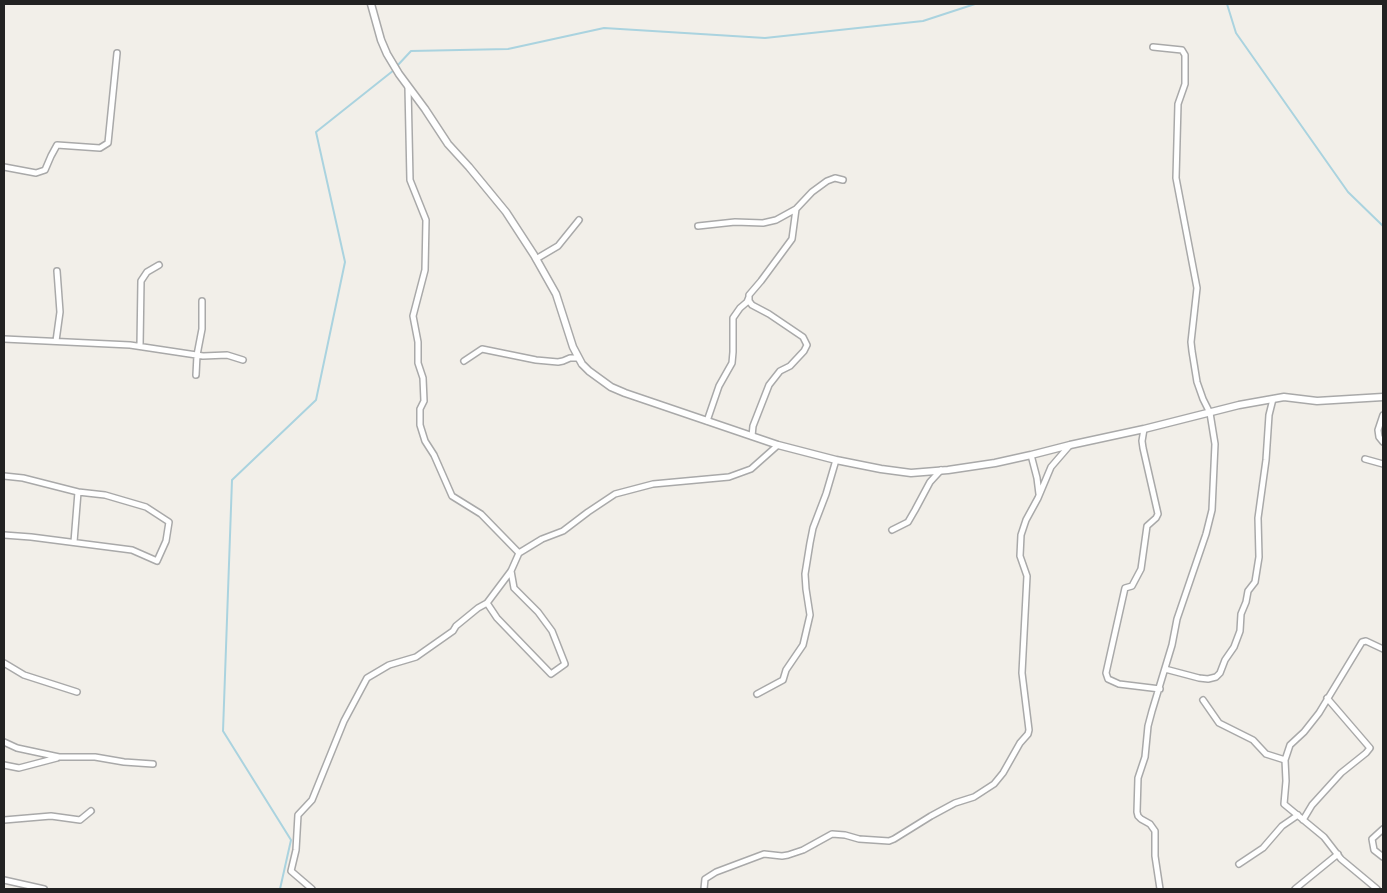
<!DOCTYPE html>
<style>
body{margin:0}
#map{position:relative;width:1387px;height:893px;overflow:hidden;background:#f2efe9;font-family:"Noto Sans",sans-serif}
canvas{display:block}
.frame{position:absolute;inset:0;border:5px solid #222;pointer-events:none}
</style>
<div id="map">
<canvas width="1387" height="893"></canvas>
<div class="frame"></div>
</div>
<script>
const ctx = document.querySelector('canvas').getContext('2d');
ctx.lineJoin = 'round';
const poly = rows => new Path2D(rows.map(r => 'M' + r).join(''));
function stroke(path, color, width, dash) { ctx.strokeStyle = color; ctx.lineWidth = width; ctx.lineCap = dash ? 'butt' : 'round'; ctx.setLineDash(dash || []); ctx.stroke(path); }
stroke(poly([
 [1227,4,1236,33,1348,192,1383,226],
 [397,66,411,51,508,49,604,28,765,38,923,21,975,4],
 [280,889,291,840,223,731,232,480,316,400,345,262,316,132,394,70]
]), '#aad3df', 2);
const minor = poly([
 [1153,47,1182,50,1185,55,1185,84,1178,104,1176,178,1197,288,1191,342,1192,351,1197,382,1203,399,1210,413,1215,444,1212,510,1206,534,1177,619,1172,645,1152,711,1148,726,1145,757,1138,778,1137,812,1138,816,1141,819,1150,824,1155,831,1155,856,1160,889],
 [408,87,410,180,426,220,425,270,413,316,418,342,418,363,423,378,424,401,420,409,420,425,425,441,434,455,452,496,481,514,519,553],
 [4,167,36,173,45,170,51,156,57,145,100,148,108,143,117,53],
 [698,226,735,222,763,223,776,220,796,209],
 [536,259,558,246,579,220],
 [4,339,130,345,203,356,227,355,243,360],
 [56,341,60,312,57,271],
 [140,346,141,281,147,272,159,265],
 [464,361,482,349,536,360,558,362,563,361,570,358,578,358],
 [196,375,197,355,202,329,202,301],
 [1383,415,1378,430,1379,437,1383,442],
 [707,421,719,386,732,363,733,352,733,318,740,308,747,302,749,297],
 [1144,429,1142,441,1143,448,1158,514,1156,518,1147,526,1141,569,1132,586,1125,588,1106,673,1108,679,1119,684,1160,689],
 [752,436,753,426,769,385,780,371,790,366,804,351,807,345,803,337,769,314,752,305,749,301,749,295,761,281,792,239,796,209,812,192,827,181,835,178,843,180],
 [1031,455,1037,478,1039,494],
 [1365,459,1383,464],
 [4,476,23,478,78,492],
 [892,530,908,522,915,510,930,482,941,470],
 [4,535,31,537,132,550,157,561,166,541,169,522,146,507,105,495,78,492,74,542],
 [487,603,497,618,551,674,565,664,552,631,538,612,514,588,511,571],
 [4,663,24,675,77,692],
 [1165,669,1199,678,1208,679,1216,677,1220,673,1225,660,1234,647,1240,631,1241,614,1246,602,1248,591,1255,582,1259,557,1258,518,1266,460,1269,415,1273,399],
 [757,694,783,680,786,670,803,645,810,615,806,589,805,574,810,543,813,528,826,494,836,460],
 [1203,700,1219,723,1253,740,1266,754,1285,760],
 [4,742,17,748,59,757,95,757,124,762,153,764],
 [4,765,19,768,57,758],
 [4,820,51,816,80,820,91,811],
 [1303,820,1312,805,1341,773,1366,753,1370,748,1327,698],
 [1383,829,1372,839,1374,850,1383,857],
 [1239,864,1263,848,1282,826,1298,815],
 [4,880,44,889],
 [312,889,291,871,296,850,298,815,312,800,344,721,367,678,389,665,416,657,453,631,456,626,478,608,487,603,511,571,519,553,542,539,563,531,588,512,615,494,653,484,729,477,751,469,778,445],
 [704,889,705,879,716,872,764,854,782,856,788,855,803,850,832,834,845,835,859,839,889,841,894,839,931,816,955,803,974,797,994,784,1003,773,1020,743,1028,734,1029,730,1022,673,1027,576,1020,556,1021,535,1026,520,1038,498,1051,467,1070,445],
 [1295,889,1338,854],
 [1377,889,1341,859,1324,837,1284,804,1286,781,1285,760,1290,745,1304,732,1319,713,1362,642,1366,641,1383,649]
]);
const tertiary = poly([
 [371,4,381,40,387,54,399,74,425,109,448,144,469,167,506,212,534,255,556,294,573,347,582,364,589,371,611,387,625,393,778,445,836,460,881,469,911,473,948,470,995,463,1031,455,1070,445,1144,429,1239,405,1284,397,1317,401,1383,397]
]);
stroke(minor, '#a9a9a9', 8);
stroke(tertiary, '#a9a9a9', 9);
stroke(minor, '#fff', 5);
stroke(tertiary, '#fff', 6);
</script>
